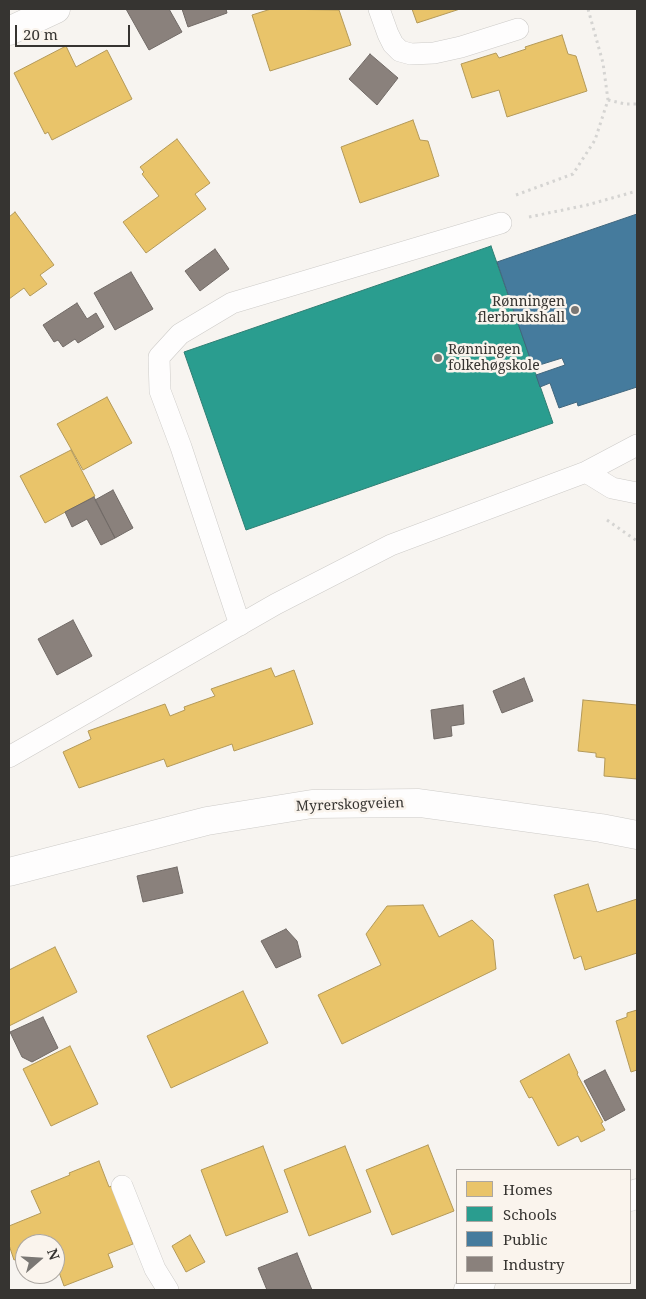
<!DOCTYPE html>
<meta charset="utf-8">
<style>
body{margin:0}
#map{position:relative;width:646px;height:1299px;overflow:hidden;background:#f7f4f0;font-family:"Noto Serif",serif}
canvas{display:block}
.frame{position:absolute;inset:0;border:10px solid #363431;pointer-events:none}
.legend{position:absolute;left:456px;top:1169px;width:175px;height:115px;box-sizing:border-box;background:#faf4ed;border:1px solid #aca7a2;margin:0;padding:6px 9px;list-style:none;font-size:15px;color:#363431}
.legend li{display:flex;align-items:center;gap:10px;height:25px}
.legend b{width:25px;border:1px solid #aca7a2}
.north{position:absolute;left:15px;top:1234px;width:50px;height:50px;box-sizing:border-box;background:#faf4ed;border:1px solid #aca7a2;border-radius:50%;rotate:71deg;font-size:14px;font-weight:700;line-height:20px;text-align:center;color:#363431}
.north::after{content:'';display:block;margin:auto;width:18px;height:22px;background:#7a7774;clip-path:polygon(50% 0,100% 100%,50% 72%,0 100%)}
.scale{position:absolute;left:15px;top:25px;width:115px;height:22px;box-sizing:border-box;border:2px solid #363431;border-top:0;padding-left:6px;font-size:15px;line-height:18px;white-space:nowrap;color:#363431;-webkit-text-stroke:4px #faf4ed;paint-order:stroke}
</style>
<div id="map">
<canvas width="646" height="1299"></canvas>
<div class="frame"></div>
<ul class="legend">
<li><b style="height:14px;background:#e9c46a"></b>Homes</li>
<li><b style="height:14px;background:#2a9d8f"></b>Schools</li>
<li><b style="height:14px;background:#457b9d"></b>Public</li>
<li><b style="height:14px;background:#8a817c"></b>Industry</li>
</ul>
<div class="north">N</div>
<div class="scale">20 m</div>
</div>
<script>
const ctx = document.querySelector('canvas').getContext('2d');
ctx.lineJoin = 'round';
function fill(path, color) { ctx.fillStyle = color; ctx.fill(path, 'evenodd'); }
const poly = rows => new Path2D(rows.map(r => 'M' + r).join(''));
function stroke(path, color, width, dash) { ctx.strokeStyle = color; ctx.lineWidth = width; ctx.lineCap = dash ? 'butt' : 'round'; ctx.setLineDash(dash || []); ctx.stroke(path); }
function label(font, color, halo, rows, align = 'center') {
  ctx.font = font + ' "Noto Serif",serif'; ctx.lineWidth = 5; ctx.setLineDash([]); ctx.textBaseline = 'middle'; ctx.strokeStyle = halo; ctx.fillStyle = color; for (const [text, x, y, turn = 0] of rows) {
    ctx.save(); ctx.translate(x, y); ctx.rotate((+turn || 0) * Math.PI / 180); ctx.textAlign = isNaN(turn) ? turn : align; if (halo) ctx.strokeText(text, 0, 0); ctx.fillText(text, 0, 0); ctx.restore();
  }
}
const homes = poly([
 [271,9,339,10,351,45,270,71,252,15,271,9],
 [412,9,460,9,417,23,412,9],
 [562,35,568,54,576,56,587,91,507,117,499,90,472,98,461,64,496,53,499,58,526,49,525,47,562,35],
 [66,46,76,67,107,50,132,99,52,140,48,132,45,134,14,73,66,46],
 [413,120,420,140,428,141,439,176,360,203,341,147,413,120],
 [177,139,210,183,195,194,206,209,146,253,123,222,159,196,142,174,144,172,140,167,177,139],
 [15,212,54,265,40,275,47,284,30,296,24,288,9,299,9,217,15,212],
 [107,397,132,443,83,470,57,424,107,397],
 [71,450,95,496,45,523,20,476,71,450],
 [271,668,275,677,294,670,313,724,234,751,232,744,167,767,164,759,79,788,63,752,91,739,88,731,165,704,170,716,185,710,184,707,215,696,211,689,271,668],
 [583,700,637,705,637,779,604,776,605,758,596,757,596,753,578,751,583,700],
 [588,884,597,912,637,899,637,953,585,970,581,956,574,959,554,895,588,884],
 [423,905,439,937,472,920,493,940,496,969,342,1044,318,995,381,965,366,934,387,906,423,905],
 [55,947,77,992,9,1026,9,970,55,947],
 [243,991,268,1043,171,1088,147,1036,243,991],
 [637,1010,637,1070,631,1072,616,1021,627,1017,627,1013,637,1010],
 [70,1046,98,1104,51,1126,23,1069,70,1046],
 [569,1054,578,1073,577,1074,603,1122,601,1123,605,1130,581,1142,578,1136,558,1146,532,1097,529,1098,520,1081,569,1054],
 [428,1145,454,1211,392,1235,366,1170,428,1145],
 [263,1146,288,1212,226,1236,201,1170,263,1146],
 [345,1146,371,1212,309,1236,284,1170,345,1146],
 [99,1161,109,1187,114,1185,131,1230,128,1231,133,1244,108,1254,113,1267,64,1286,55,1261,55,1244,25,1244,25,1256,14,1260,9,1245,9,1226,41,1213,31,1191,70,1175,69,1173,99,1161],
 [190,1235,205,1262,186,1272,172,1246,190,1235]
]);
fill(homes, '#e9c46a');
stroke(homes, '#b39959', 1);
const schools = poly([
 [491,246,553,423,246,530,184,352,491,246]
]);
fill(schools, '#2a9d8f');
stroke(schools, '#2e7e73', 1);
const public = poly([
 [637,214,637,387,578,406,577,402,559,408,550,383,540,387,536,375,565,365,562,358,533,367,497,262,637,214]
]);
fill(public, '#457b9d');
stroke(public, '#40667d', 1);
const industry = poly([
 [126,9,169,9,182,32,149,50,126,9],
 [182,9,226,9,227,13,188,27,182,9],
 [370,54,398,78,377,105,349,79,370,54],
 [215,249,229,269,200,291,185,271,215,249],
 [131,272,153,309,115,330,94,293,131,272],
 [77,303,87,319,96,313,104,327,78,343,75,339,63,347,58,340,54,342,43,325,77,303],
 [113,490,133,528,115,538,95,500,113,490],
 [94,497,115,538,101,545,87,519,72,527,65,512,94,497],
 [73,620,92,656,57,675,38,639,73,620],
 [524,678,533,701,502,713,493,691,524,678],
 [463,705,464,724,451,726,452,736,434,739,431,710,463,705],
 [177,867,183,893,143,902,137,876,177,867],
 [286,929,297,941,301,957,276,968,261,941,286,929],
 [43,1017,58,1048,32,1062,22,1057,10,1032,43,1017],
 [605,1070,625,1110,605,1121,584,1081,605,1070],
 [297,1253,312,1290,267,1290,258,1268,297,1253]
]);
fill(industry, '#8a817c');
stroke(industry, '#716a66', 1);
const service = poly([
 [379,9,388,34,393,44,400,51,411,54,434,53,461,47,518,29],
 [586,472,612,488,637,493],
 [240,625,181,447,160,391,159,357,180,334,232,303,501,223],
 [9,757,276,604,391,545,586,472,637,445],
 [122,1186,155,1269,168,1290]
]);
const minor = poly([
 [9,31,56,9]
]);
const tertiary = poly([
 [9,872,207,821,312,804,419,803,601,828,637,835],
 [630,1197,637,1193],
 [468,1290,481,1283]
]);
stroke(service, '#cdcbc8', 22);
stroke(minor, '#cdcbc8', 29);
stroke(tertiary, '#cdcbc8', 29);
stroke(poly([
 [608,100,625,104,637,104],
 [516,195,573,174,595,140,608,100,603,63,588,9],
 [529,217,587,205,637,191],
 [607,520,637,541]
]), '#d5d4d2', 3, [2.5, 4]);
stroke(service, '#fefdfd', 21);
stroke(minor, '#fefdfd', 28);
stroke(tertiary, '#fefdfd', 28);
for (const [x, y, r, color] of [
 [575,310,5,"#7a7774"],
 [438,358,5,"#7a7774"]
]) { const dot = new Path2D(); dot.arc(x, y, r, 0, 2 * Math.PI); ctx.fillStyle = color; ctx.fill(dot); stroke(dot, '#faf4ed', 2); }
label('14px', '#363431', '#faf4ed', [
 ["Rønningen",565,302],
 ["flerbrukshall",565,318],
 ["Rønningen",448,350,"left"],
 ["folkehøgskole",448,366,"left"]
], 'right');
label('14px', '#363431', '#faf4ed', [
 ["Myrerskogveien",350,805,-2]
]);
</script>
